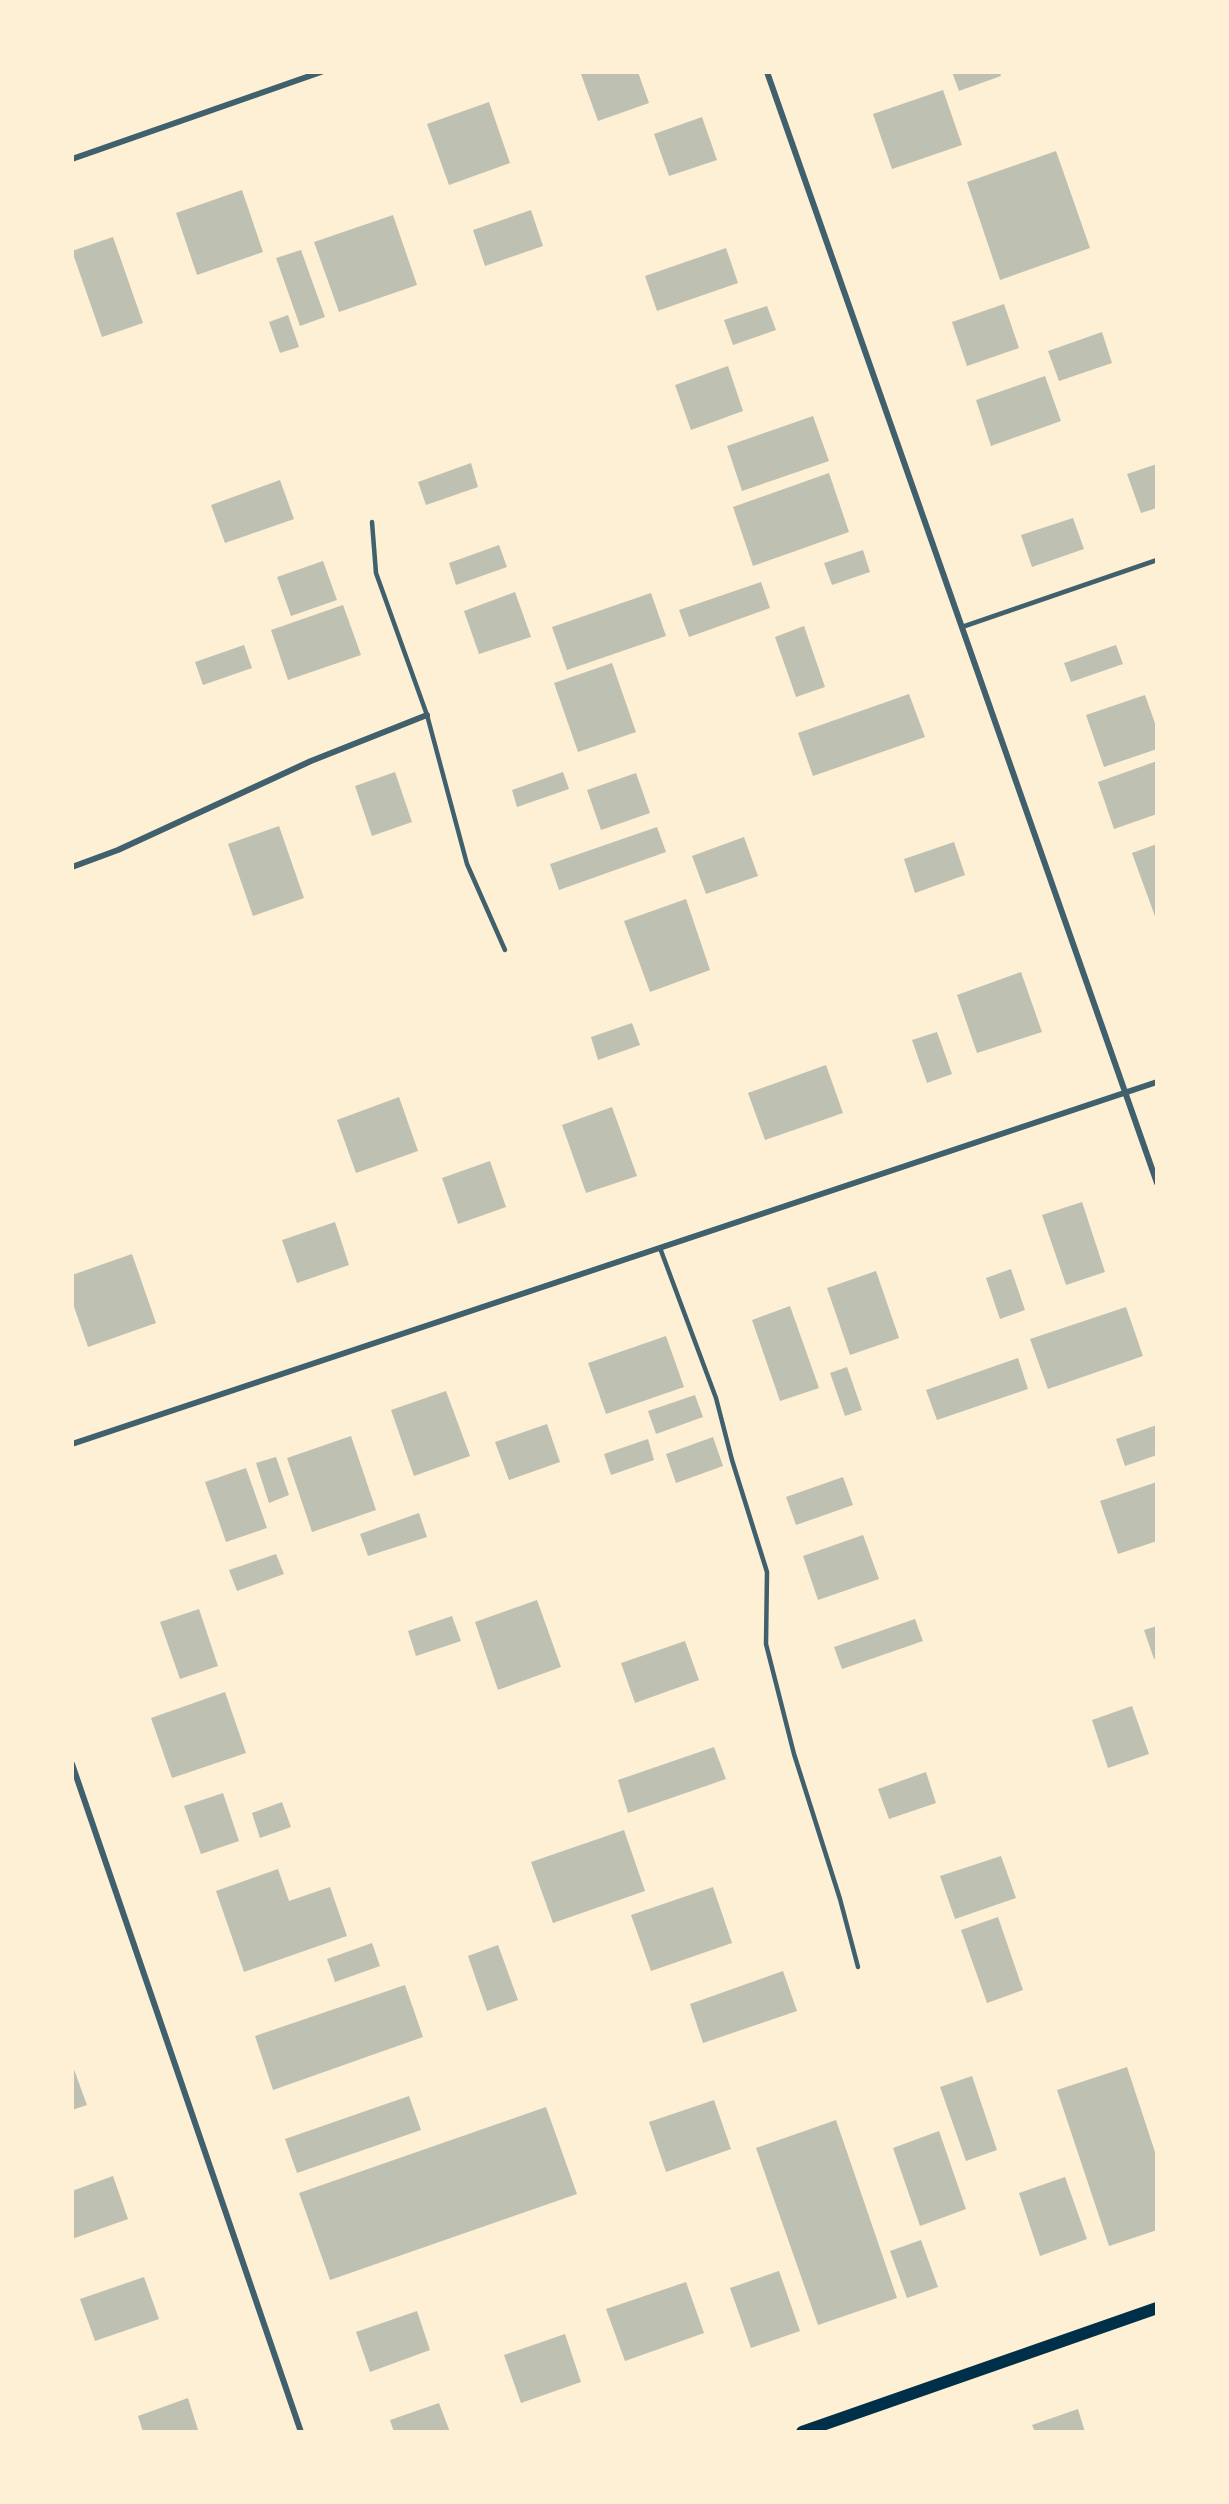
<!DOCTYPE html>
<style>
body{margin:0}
#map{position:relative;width:1229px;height:2504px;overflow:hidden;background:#fdf0d5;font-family:Manrope,sans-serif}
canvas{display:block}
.frame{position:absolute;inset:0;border:74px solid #fdf0d5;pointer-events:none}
</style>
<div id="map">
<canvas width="1229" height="2504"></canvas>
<div class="frame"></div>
</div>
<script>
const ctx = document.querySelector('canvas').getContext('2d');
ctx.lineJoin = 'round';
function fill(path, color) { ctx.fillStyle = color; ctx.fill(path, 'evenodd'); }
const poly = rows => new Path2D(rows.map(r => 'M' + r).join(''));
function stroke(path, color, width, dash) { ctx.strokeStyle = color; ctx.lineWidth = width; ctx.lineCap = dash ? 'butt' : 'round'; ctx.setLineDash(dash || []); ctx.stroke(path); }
fill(poly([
 [587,72,638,72,649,103,598,121,581,74],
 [952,72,1000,72,1001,76,959,91],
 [943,90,962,145,892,169,873,114],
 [489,102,510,163,449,185,427,124],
 [702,117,717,160,669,176,654,134],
 [1056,151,1090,248,1000,280,967,182],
 [242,190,263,252,197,275,176,213],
 [531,210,543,246,485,266,473,230],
 [393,215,417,285,339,312,314,242],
 [113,237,143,323,102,337,72,251],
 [726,248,738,283,657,311,645,276],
 [301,250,325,317,300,326,276,258],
 [1004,304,1019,348,967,366,952,322],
 [767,306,776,330,733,345,724,320],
 [288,315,299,347,280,353,269,322],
 [1102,332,1112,363,1059,381,1048,351],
 [728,366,743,411,691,430,675,385],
 [1045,376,1061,421,991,446,976,400],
 [813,416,829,461,742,491,727,446],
 [471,463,478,487,426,505,418,482],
 [1157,464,1157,508,1141,513,1127,474],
 [829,473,849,532,753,566,733,507],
 [280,480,294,519,225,543,211,505],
 [1073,518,1084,549,1032,567,1021,535],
 [499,545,507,567,456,585,449,563],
 [863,550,870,572,832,585,824,563],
 [323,561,337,600,291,616,277,577],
 [761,582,770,608,689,637,679,610],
 [515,592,531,637,479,654,464,611],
 [651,593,666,636,567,670,552,627],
 [343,605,361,655,288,680,271,630],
 [804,626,825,687,796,697,775,637],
 [244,645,252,668,203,685,195,662],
 [1116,645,1123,664,1071,682,1064,663],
 [612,663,636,732,578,752,554,683],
 [909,694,925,737,813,776,798,733],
 [1145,695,1157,729,1157,749,1104,767,1086,715],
 [1157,761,1157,814,1114,829,1098,782],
 [395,772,412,822,372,836,355,786],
 [563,772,569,789,517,807,512,790],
 [636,773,650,813,601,830,587,790],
 [279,826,304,898,253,916,228,844],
 [657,827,666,852,559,890,550,864],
 [744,837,758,876,706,894,692,856],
 [954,842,965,875,915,893,904,859],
 [1157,844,1157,922,1132,853],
 [686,899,710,970,650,992,624,921],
 [1021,972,1042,1032,977,1053,957,995],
 [632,1023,640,1045,598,1060,591,1037],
 [937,1032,952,1074,927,1083,912,1040],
 [826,1065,843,1113,765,1140,748,1093],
 [399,1097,418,1151,356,1173,337,1120],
 [612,1107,637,1176,586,1193,562,1125],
 [490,1161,506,1207,458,1224,442,1178],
 [1082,1202,1105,1272,1066,1285,1042,1215],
 [335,1222,349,1265,297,1283,282,1240],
 [132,1254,156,1323,88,1347,72,1301,72,1275],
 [1011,1269,1025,1310,1000,1319,986,1278],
 [876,1271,899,1338,850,1355,827,1288],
 [790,1306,819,1388,780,1401,752,1320],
 [1126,1307,1143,1356,1048,1389,1030,1339],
 [666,1336,684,1387,606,1414,588,1363],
 [1018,1358,1028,1389,937,1420,926,1390],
 [847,1367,862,1410,845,1416,830,1373],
 [446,1391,470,1456,414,1476,391,1410],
 [695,1395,703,1417,656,1434,648,1411],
 [547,1424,560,1462,509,1480,495,1442],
 [1157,1425,1157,1455,1125,1466,1116,1439],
 [351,1436,376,1510,312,1532,287,1458],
 [713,1437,723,1466,676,1483,666,1454],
 [648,1439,654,1460,611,1475,604,1454],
 [276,1457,289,1495,269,1503,256,1463],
 [246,1468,267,1528,226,1542,205,1482],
 [843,1477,853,1505,796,1525,786,1497],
 [1157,1482,1157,1541,1118,1554,1100,1501],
 [419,1513,427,1537,368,1556,360,1534],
 [863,1535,879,1579,818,1600,803,1556],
 [276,1554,284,1574,237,1591,229,1570],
 [537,1600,561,1667,498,1690,475,1622],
 [199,1609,218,1666,180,1679,160,1622],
 [452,1616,461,1641,416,1656,408,1631],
 [915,1619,923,1641,842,1669,834,1647],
 [1157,1626,1157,1658,1154,1659,1144,1630],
 [685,1641,699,1680,635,1703,621,1663],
 [225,1692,246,1753,172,1778,151,1718],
 [1132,1706,1149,1754,1108,1768,1092,1720],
 [714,1747,726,1779,628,1813,618,1780],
 [926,1772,936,1803,889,1819,878,1789],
 [223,1793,239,1841,201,1854,184,1806],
 [282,1802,291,1827,260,1838,252,1813],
 [624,1830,645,1891,553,1923,531,1862],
 [1001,1856,1016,1898,955,1919,940,1876],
 [278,1869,289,1901,330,1887,347,1936,244,1972,216,1891],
 [713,1887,732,1943,651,1971,631,1915],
 [998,1917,1023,1990,987,2003,961,1930],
 [372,1943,380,1966,335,1982,327,1959],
 [498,1945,518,2000,487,2011,468,1956],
 [783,1971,797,2011,703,2043,690,2004],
 [405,1985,423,2037,273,2090,255,2036],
 [72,2064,87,2105,72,2110],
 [1127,2067,1157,2158,1157,2230,1109,2246,1057,2090],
 [972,2076,997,2150,966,2161,940,2087],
 [409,2096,421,2130,297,2173,285,2139],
 [714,2100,731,2149,666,2172,649,2122],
 [546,2107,577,2194,330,2280,299,2193],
 [836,2120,897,2298,818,2325,756,2148],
 [939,2131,966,2209,920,2226,893,2148],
 [113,2176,128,2219,72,2239,72,2191],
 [1065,2177,1087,2239,1040,2256,1019,2193],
 [921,2240,938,2287,907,2298,890,2251],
 [779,2271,800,2331,751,2348,730,2288],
 [144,2277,159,2319,95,2341,80,2299],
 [686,2282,704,2333,625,2361,606,2309],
 [417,2311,430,2350,370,2372,356,2332],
 [565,2334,581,2382,521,2403,504,2355],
 [188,2398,198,2430,191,2432,143,2432,138,2416],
 [439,2403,450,2432,394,2432,390,2420],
 [1078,2409,1085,2432,1035,2432,1032,2425]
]), '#bec0b2');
stroke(poly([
 [372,522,376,573,427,715,467,864,505,950],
 [962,627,1157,560],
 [660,1248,716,1398,732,1460,767,1572,766,1644,794,1754,840,1899,858,1967]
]), '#3f606c', 4.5);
stroke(poly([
 [767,72,1157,1183],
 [72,159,321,72],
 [72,867,118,850,311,761,427,715],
 [72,1444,1157,1082],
 [72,1764,301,2432]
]), '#3f606c', 6);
stroke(poly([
 [802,2432,1157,2308]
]), '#003049', 12);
</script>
